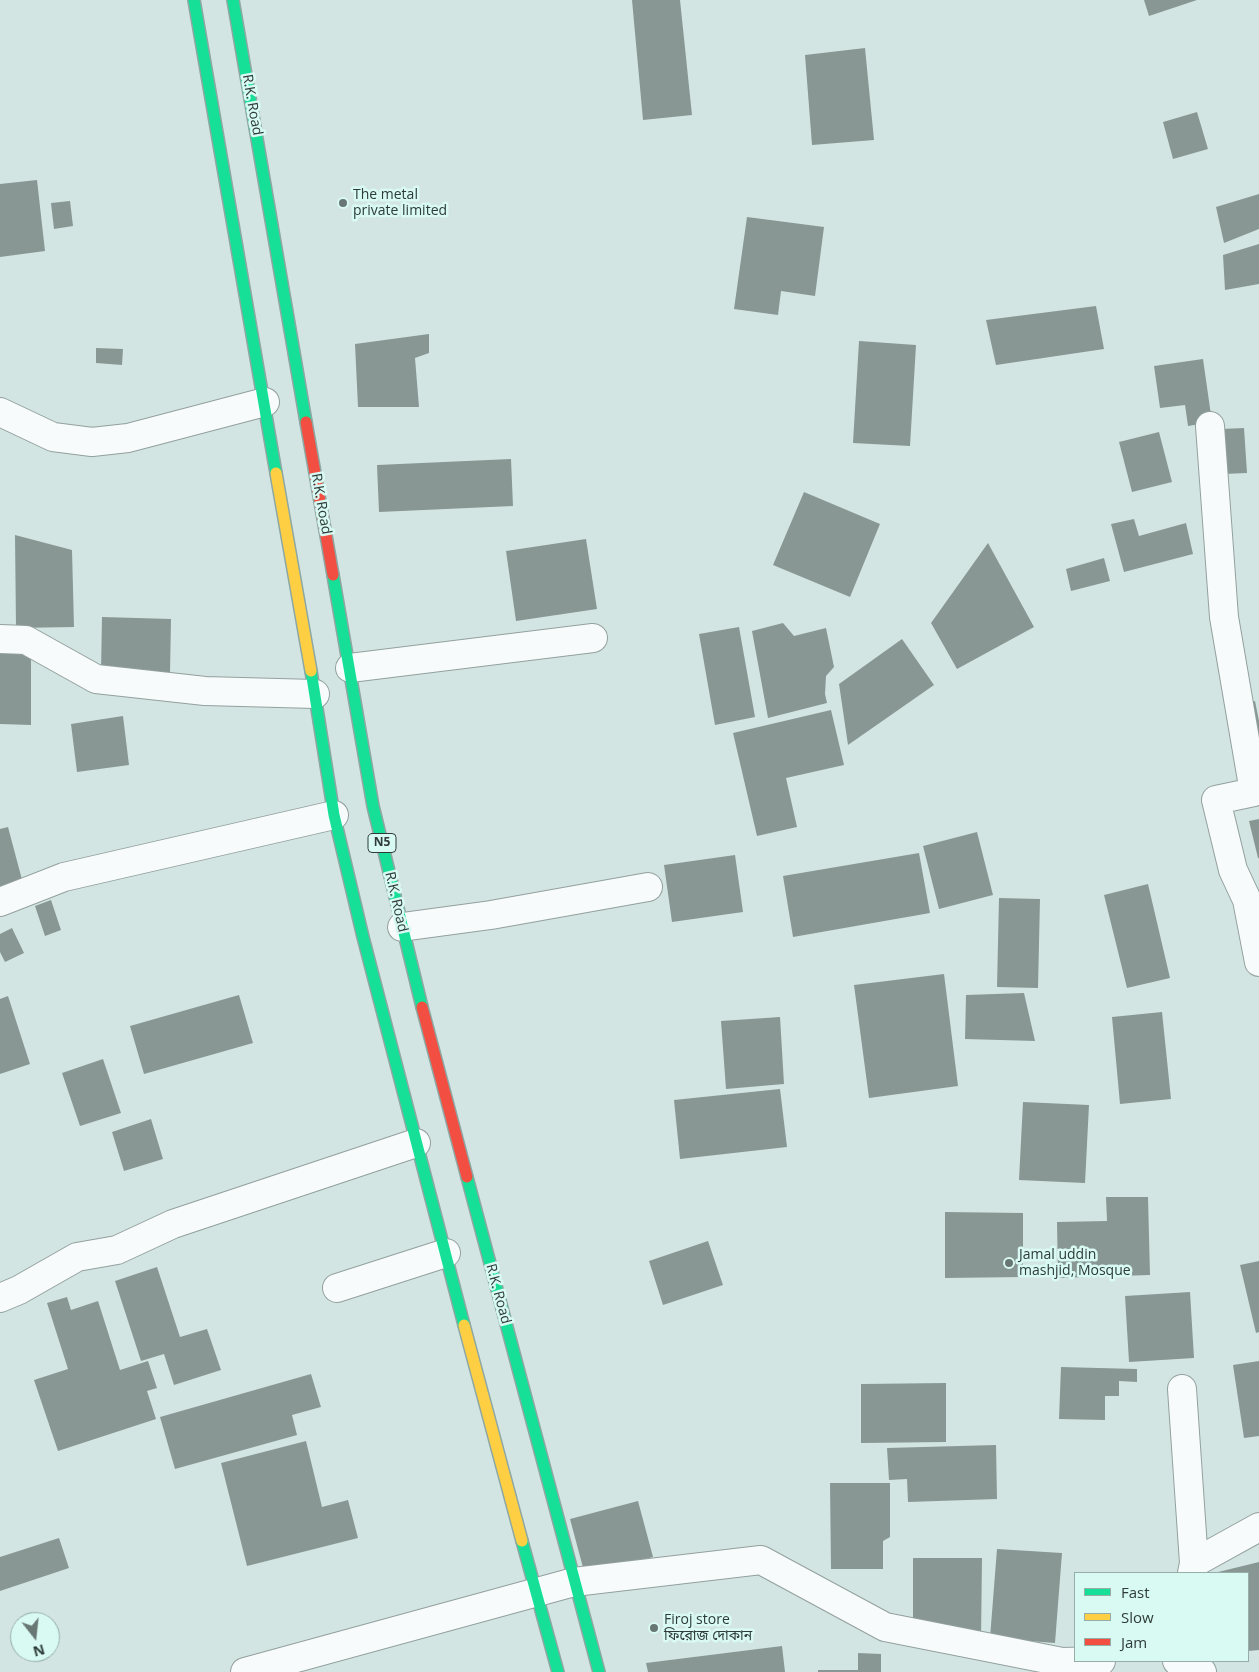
<!DOCTYPE html>
<meta charset="utf-8">
<style>
body{margin:0}
#map{position:relative;width:1259px;height:1672px;overflow:hidden;background:#d3e5e2;font-family:"Open Sans",sans-serif}
canvas{display:block}
.legend{position:absolute;left:1074px;top:1572px;width:175px;height:90px;box-sizing:border-box;background:#d9faf3;border:1px solid #95aea8;margin:0;padding:6px 9px;list-style:none;font-size:15px;color:#2e3b38}
.legend li{display:flex;align-items:center;gap:10px;height:25px}
.legend b{width:25px;border:1px solid #95aea8}
.north{position:absolute;left:10px;top:1612px;width:50px;height:50px;box-sizing:border-box;background:#d9faf3;border:1px solid #95aea8;border-radius:50%;rotate:164deg;font-size:14px;font-weight:700;line-height:20px;text-align:center;color:#2e3b38}
.north::after{content:'';display:block;margin:auto;width:18px;height:22px;background:#687674;clip-path:polygon(50% 0,100% 100%,50% 72%,0 100%)}
</style>
<div id="map">
<canvas width="1259" height="1672"></canvas>
<ul class="legend">
<li><b style="height:6px;background:#16e098"></b>Fast</li>
<li><b style="height:6px;background:#ffcf43"></b>Slow</li>
<li><b style="height:6px;background:#f24e42"></b>Jam</li>
</ul>
<div class="north">N</div>
</div>
<script>
const ctx = document.querySelector('canvas').getContext('2d');
ctx.lineJoin = 'round';
function fill(path, color) { ctx.fillStyle = color; ctx.fill(path, 'evenodd'); }
const poly = rows => new Path2D(rows.map(r => 'M' + r).join(''));
function stroke(path, color, width, dash) { ctx.strokeStyle = color; ctx.lineWidth = width; ctx.lineCap = dash ? 'butt' : 'round'; ctx.setLineDash(dash || []); ctx.stroke(path); }
function label(font, color, halo, rows, align = 'center') {
  ctx.font = font + ' "Open Sans","Noto Sans Bengali",sans-serif'; ctx.lineWidth = 5; ctx.setLineDash([]); ctx.textBaseline = 'middle'; ctx.strokeStyle = halo; ctx.fillStyle = color; for (const [text, x, y, turn = 0] of rows) {
    ctx.save(); ctx.translate(x, y); ctx.rotate((+turn || 0) * Math.PI / 180); ctx.textAlign = isNaN(turn) ? turn : align; if (halo) ctx.strokeText(text, 0, 0); ctx.fillText(text, 0, 0); ctx.restore();
  }
}
fill(poly([
 [632,0,680,0,692,115,643,120],
 [1144,0,1197,0,1149,16],
 [865,48,874,140,812,145,805,55],
 [1197,112,1208,149,1173,159,1163,122],
 [37,180,45,251,0,257,0,184],
 [1259,194,1259,229,1224,243,1216,207],
 [70,201,73,226,54,229,51,203],
 [747,217,824,227,815,296,781,291,778,315,734,309],
 [1259,244,1259,284,1225,290,1223,255],
 [1096,306,1104,349,996,365,986,320],
 [429,334,429,353,415,358,419,407,358,407,355,344],
 [859,341,916,345,910,446,853,443],
 [96,348,123,349,122,365,96,363],
 [1203,359,1212,422,1188,426,1185,405,1160,408,1154,366],
 [1244,428,1247,473,1224,474,1221,429],
 [1159,432,1172,482,1132,492,1119,442],
 [511,459,513,506,379,512,377,465],
 [804,492,880,524,850,597,773,565],
 [1134,519,1139,536,1186,523,1193,554,1124,572,1111,524],
 [15,535,72,550,74,627,16,628],
 [586,539,597,609,516,621,506,551],
 [988,543,1034,627,957,669,931,623],
 [1104,558,1110,581,1071,591,1066,569],
 [102,617,171,619,170,673,101,671],
 [783,623,794,636,826,628,834,667,826,676,825,694,827,703,768,718,752,631],
 [739,627,755,717,715,725,699,634],
 [902,639,934,685,848,745,839,684],
 [0,646,31,646,31,725,0,724],
 [1255,701,1259,721,1259,733,1246,735,1240,704],
 [831,710,844,765,786,778,797,827,757,836,733,733],
 [123,716,129,765,77,772,71,724],
 [1259,819,1259,858,1258,858,1249,821],
 [8,827,25,891,0,897,0,829],
 [977,832,993,895,939,909,923,846],
 [919,853,930,913,793,937,783,876],
 [735,855,743,912,672,922,664,865],
 [1148,884,1170,978,1127,988,1104,895],
 [999,898,1040,899,1038,988,997,987],
 [51,900,61,930,45,936,35,906],
 [12,928,24,953,5,962,0,952,0,934],
 [944,974,958,1086,869,1098,854,985],
 [1024,993,1035,1041,965,1039,966,995],
 [239,995,253,1043,144,1074,130,1026],
 [8,996,30,1064,0,1074,0,999],
 [1162,1012,1171,1099,1120,1104,1112,1017],
 [780,1017,784,1084,726,1089,721,1021],
 [103,1059,121,1113,80,1126,62,1073],
 [780,1089,787,1147,680,1159,674,1100],
 [1023,1102,1089,1105,1085,1183,1019,1180],
 [151,1119,163,1159,124,1171,112,1132],
 [1106,1197,1148,1197,1150,1275,1058,1278,1057,1222,1107,1221],
 [945,1212,1023,1213,1023,1277,945,1278],
 [708,1241,723,1285,663,1305,649,1261],
 [1259,1261,1259,1332,1256,1333,1240,1265],
 [157,1267,180,1337,207,1329,221,1370,174,1385,164,1354,141,1361,115,1281],
 [1190,1292,1194,1358,1129,1362,1125,1296],
 [67,1297,71,1310,98,1301,120,1370,148,1361,157,1388,147,1391,156,1419,58,1451,34,1380,68,1369,47,1303],
 [1259,1361,1259,1436,1244,1438,1233,1365],
 [1061,1367,1137,1369,1137,1382,1119,1381,1119,1396,1105,1396,1105,1420,1059,1419],
 [311,1374,321,1407,292,1415,297,1435,175,1469,160,1417],
 [946,1383,946,1442,861,1443,861,1384],
 [306,1441,322,1507,348,1500,358,1538,247,1566,221,1463],
 [996,1445,997,1499,908,1502,907,1479,889,1480,887,1448],
 [830,1483,890,1483,890,1537,883,1541,883,1569,831,1569],
 [638,1501,653,1557,585,1575,570,1519],
 [59,1538,69,1568,0,1591,0,1557],
 [997,1549,1062,1553,1055,1643,990,1638],
 [913,1558,982,1558,981,1639,913,1618],
 [1259,1562,1259,1650,1248,1651,1248,1573,1214,1573],
 [782,1646,785,1672,648,1672,646,1663],
 [858,1653,881,1654,881,1672,818,1672,818,1670,858,1670]
]), '#899794');
const street = poly([
 [0,412,53,437,92,442,128,438,265,402],
 [1210,426,1224,617,1254,792,1216,800,1233,870,1247,900,1259,962],
 [0,639,26,640,96,679,205,691,315,694],
 [350,668,593,638],
 [0,902,64,877,334,815],
 [402,927,491,915,648,887],
 [337,1288,446,1253],
 [0,1298,19,1290,77,1257,117,1250,173,1224,416,1143],
 [1182,1389,1194,1563],
 [1192,1573,1194,1563,1259,1527],
 [1177,1661,1202,1672],
 [245,1672,574,1582,761,1560,885,1627,1062,1662,1101,1661]
]);
const fast = poly([
 [194,0,276,473],
 [233,0,306,422],
 [333,575,373,806,422,1007],
 [311,671,334,815,363,937,464,1325],
 [467,1177,599,1672],
 [522,1541,558,1672]
]);
const slow = poly([
 [276,473,311,671],
 [464,1325,522,1541]
]);
const jam = poly([
 [306,422,333,575],
 [422,1007,467,1177]
]);
stroke(street, '#92a09e', 30);
stroke(fast, '#8da7a3', 14);
stroke(slow, '#8da7a3', 14);
stroke(jam, '#8da7a3', 14);
stroke(street, '#f8fbfb', 28);
stroke(fast, '#16e098', 11);
stroke(slow, '#ffcf43', 11);
stroke(jam, '#f24e42', 11);
for (const [x, y, r, color] of [
 [343,203,5,"#687674"],
 [1009,1263,5,"#687674"],
 [654,1628,5,"#687674"]
]) { const dot = new Path2D(); dot.arc(x, y, r, 0, 2 * Math.PI); ctx.fillStyle = color; ctx.fill(dot); stroke(dot, '#d9faf3', 2); }
for (const [x, y, w] of [
 [382,843,28]
]) { const box = new Path2D(); box.roundRect(x - w / 2, y - 9.5, w, 19, 4); ctx.fillStyle = '#d9faf3'; ctx.fill(box); stroke(box, '#2e3b38', 1); }
label('bold 12px', '#2e3b38', null, [
 ["N5",382,843]
]);
label('14px', '#2e3b38', '#d9faf3', [
 ["R.K. Road",252,105,80],
 ["R.K. Road",321,504,80],
 ["R.K. Road",396,902,77],
 ["R.K. Road",498,1294,75]
]);
label('14px', '#2e3b38', '#d9faf3', [
 ["The metal",353,195],
 ["private limited",353,211],
 ["Jamal uddin",1019,1255],
 ["mashjid, Mosque",1019,1271],
 ["Firoj store",664,1620],
 ["ফিরোজ দোকান",664,1636]
], 'left');
</script>
